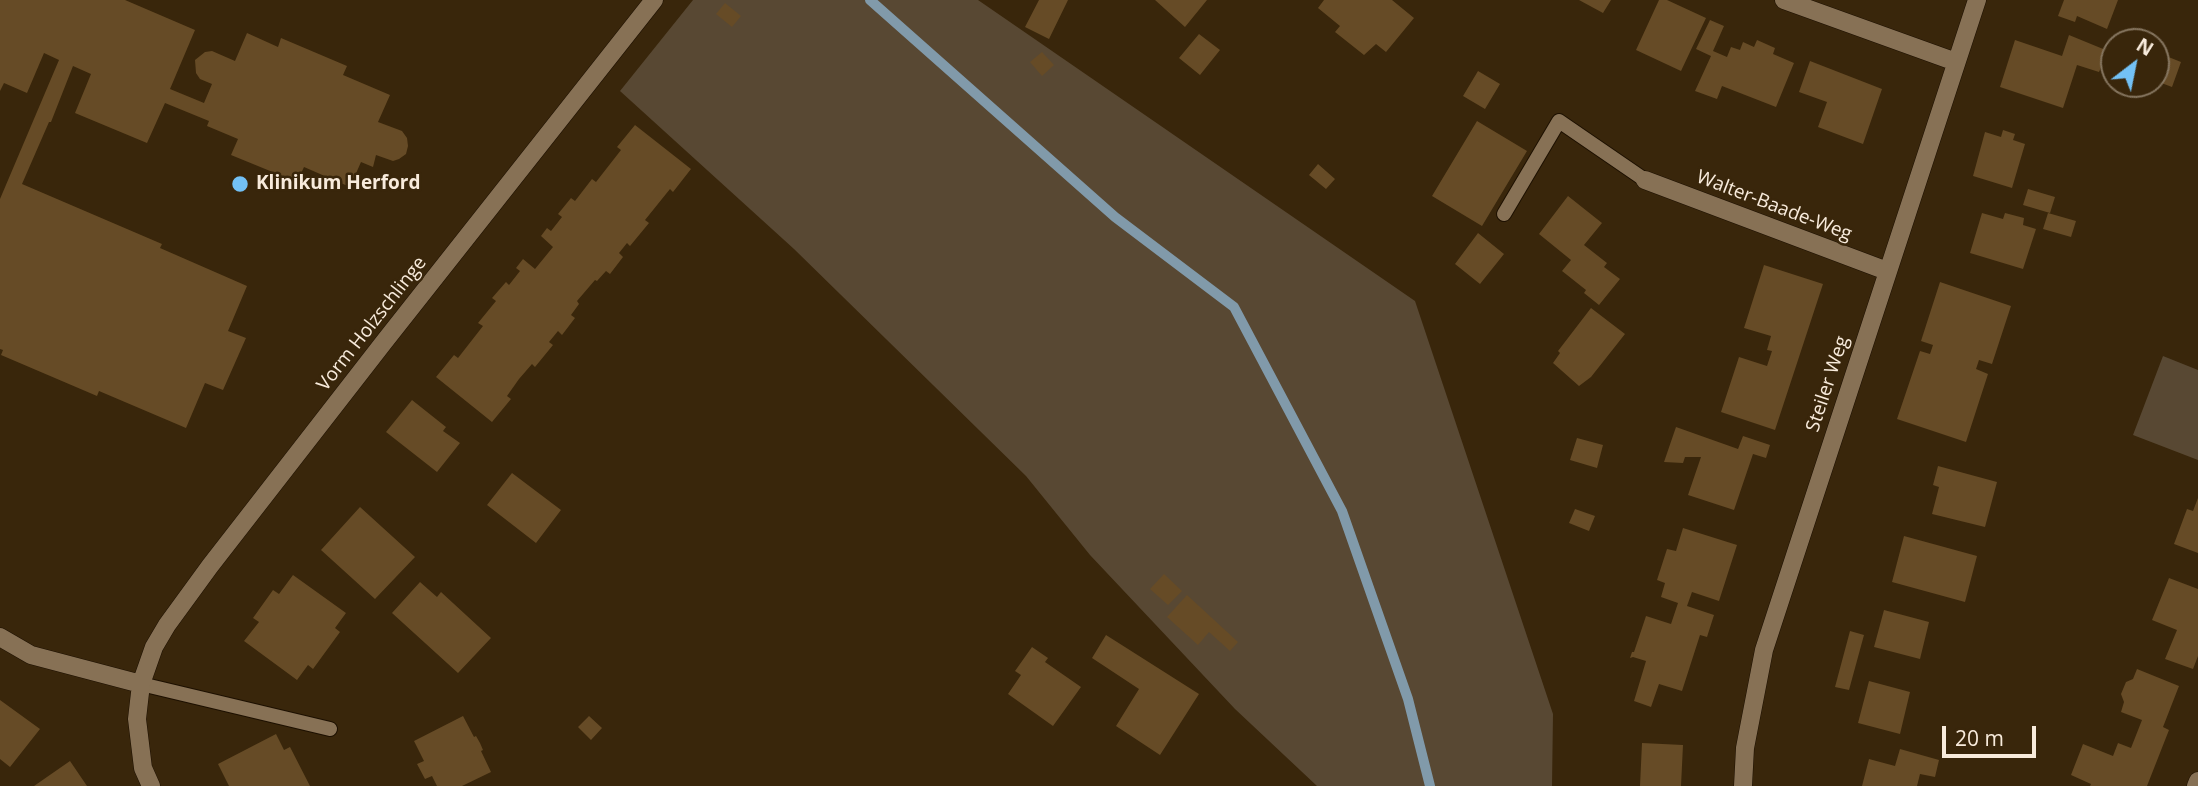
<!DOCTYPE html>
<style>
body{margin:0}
#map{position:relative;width:2198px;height:786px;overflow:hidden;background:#39260b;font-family:"Open Sans",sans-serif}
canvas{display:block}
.north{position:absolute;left:2100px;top:28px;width:70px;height:70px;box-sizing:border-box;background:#39260b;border:2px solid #85755f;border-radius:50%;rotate:32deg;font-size:19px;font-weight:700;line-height:28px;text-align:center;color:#f8ebdc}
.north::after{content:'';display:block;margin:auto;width:24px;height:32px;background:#73c1f5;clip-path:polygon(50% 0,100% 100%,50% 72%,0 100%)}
.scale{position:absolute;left:1942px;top:726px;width:94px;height:32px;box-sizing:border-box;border:4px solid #f8ebdc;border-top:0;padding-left:9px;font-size:21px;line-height:24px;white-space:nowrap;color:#f8ebdc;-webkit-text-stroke:5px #39260b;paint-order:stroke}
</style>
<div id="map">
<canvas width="2198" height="786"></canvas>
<div class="north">N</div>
<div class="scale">20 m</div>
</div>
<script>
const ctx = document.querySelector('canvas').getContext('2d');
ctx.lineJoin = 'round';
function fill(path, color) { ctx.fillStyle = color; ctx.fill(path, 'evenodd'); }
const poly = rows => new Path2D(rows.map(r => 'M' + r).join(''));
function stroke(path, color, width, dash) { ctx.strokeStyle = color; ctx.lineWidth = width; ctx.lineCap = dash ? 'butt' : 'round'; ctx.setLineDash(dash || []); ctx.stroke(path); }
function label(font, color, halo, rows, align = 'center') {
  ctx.font = font + ' "Open Sans",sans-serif'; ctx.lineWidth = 5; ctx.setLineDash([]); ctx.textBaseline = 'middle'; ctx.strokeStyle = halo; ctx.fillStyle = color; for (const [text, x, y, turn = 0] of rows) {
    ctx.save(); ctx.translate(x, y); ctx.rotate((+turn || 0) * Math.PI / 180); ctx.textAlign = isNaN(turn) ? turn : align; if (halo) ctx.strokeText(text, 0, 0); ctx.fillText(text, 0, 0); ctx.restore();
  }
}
fill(poly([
 [693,0,978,0,1415,301,1553,714,1552,786,1317,786,1235,709,1090,555,1026,476,794,249,620,91],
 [2163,356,2198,370,2198,460,2133,435]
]), '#584833');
stroke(poly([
 [870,0,1115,217,1234,307,1342,511,1408,699,1430,786]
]), '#819aaa', 10);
fill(poly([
 [0,0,125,0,195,30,170,89,204,103,212,84,200,79,196,73,195,60,205,52,212,51,235,61,247,33,278,47,281,38,347,66,343,75,390,95,378,122,402,131,407,138,408,146,406,154,399,159,393,161,376,155,373,167,361,162,350,187,304,167,297,182,231,155,238,139,207,126,209,121,165,103,147,143,75,113,91,74,73,66,51,122,49,122,22,184,162,244,160,248,247,286,228,331,246,338,223,390,205,383,186,428,99,391,97,396,1,355,3,350,0,349,0,199,59,60,44,53,27,93,4,83,0,91],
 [1039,0,1068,0,1049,39,1025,27],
 [1155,0,1207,0,1185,27],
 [1324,0,1392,0,1414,18,1386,52,1376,44,1364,55,1335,32,1340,26,1318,8],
 [1579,0,1611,0,1603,13],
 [1659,0,1667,0,1706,18,1681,71,1636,50],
 [2064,0,2118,0,2107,29,2077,16,2075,22,2058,16],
 [725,3,741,16,732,27,716,14],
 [1710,20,1724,26,1713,51,1727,57,1731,47,1740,50,1743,42,1754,47,1757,40,1775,48,1773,54,1794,63,1776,107,1722,86,1717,99,1695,91,1711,56,1696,49],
 [1199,34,1220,50,1200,75,1179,58],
 [2069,35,2108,51,2114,36,2130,42,2114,42,2114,64,2104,60,2099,72,2077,65,2063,108,2000,87,2015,40,2062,56],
 [1042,52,1054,65,1042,76,1030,62],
 [2156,52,2181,62,2172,87,2156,81],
 [1810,61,1882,89,1863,144,1818,127,1827,102,1799,92],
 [1478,71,1500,84,1485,109,1463,96],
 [1477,121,1527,151,1482,226,1432,196],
 [635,125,691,169,673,192,670,189,645,220,649,223,630,246,627,243,619,253,623,257,610,274,606,271,597,281,595,280,577,301,579,304,571,315,575,318,562,335,558,331,549,342,553,345,535,367,532,364,519,379,507,396,511,399,492,422,436,377,454,355,458,358,483,326,478,323,496,301,492,298,506,282,509,285,520,271,516,268,523,259,535,269,553,247,541,236,547,228,551,231,562,217,558,214,571,198,575,201,592,179,596,182,621,150,617,147],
 [2003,130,2015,134,2013,140,2025,144,2012,188,1973,176,1985,132,2001,137],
 [1318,164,1335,179,1326,189,1309,175],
 [2028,189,2055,197,2050,213,2023,205],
 [1568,196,1602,223,1584,245,1607,263,1604,267,1620,279,1599,305,1584,293,1586,290,1562,271,1571,260,1539,234],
 [1982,213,2003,219,2005,213,2024,218,2023,225,2036,229,2023,269,1970,253],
 [2048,213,2076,221,2071,237,2043,229],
 [1478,233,1504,254,1480,284,1455,264],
 [1764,265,1823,284,1775,430,1721,412,1739,357,1767,366,1772,351,1767,350,1771,336,1744,328],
 [1940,282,2011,306,1992,364,1979,360,1976,369,1988,374,1966,442,1897,419,1920,351,1930,354,1933,345,1921,341],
 [1591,308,1625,334,1591,377,1579,386,1553,363,1560,353,1558,351],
 [412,400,446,427,443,431,460,443,437,472,386,432],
 [1676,427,1738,449,1743,436,1770,445,1766,458,1753,454,1734,510,1688,495,1701,457,1685,457,1683,463,1664,462],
 [1577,438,1603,445,1597,468,1570,460],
 [1938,466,1997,482,1985,527,1932,514,1939,487,1933,485],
 [512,473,561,510,536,543,487,505],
 [2198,498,2198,553,2174,544,2187,509,2193,511],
 [360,507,415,557,375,599,321,550],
 [1575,509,1595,516,1589,531,1569,523],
 [1683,528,1737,545,1719,601,1692,592,1687,606,1714,615,1707,637,1700,635,1682,691,1659,684,1651,707,1634,701,1646,661,1633,657,1630,658,1632,652,1634,652,1646,616,1671,624,1678,603,1661,597,1665,583,1657,580,1667,549,1676,551],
 [1904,536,1977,556,1965,602,1892,582],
 [1164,574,1182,591,1168,605,1150,589],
 [293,575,346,613,335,628,340,632,313,669,308,665,297,680,244,641,259,622,253,618,273,590,279,594],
 [2169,578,2198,589,2198,656,2193,669,2165,659,2177,630,2152,620],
 [420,582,437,597,441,592,491,638,458,673,392,613],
 [1187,595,1238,642,1230,651,1209,632,1198,645,1167,617],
 [1884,610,1929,622,1920,659,1874,647],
 [1850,631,1864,635,1849,690,1835,687],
 [1106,635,1199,694,1160,755,1116,726,1139,689,1092,658],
 [1032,647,1048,658,1045,662,1081,687,1053,726,1008,694,1021,675,1015,671],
 [2137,669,2179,686,2163,727,2169,730,2147,786,2090,786,2091,784,2071,775,2083,744,2113,756,2118,743,2131,748,2142,720,2121,712,2124,702,2121,694,2126,682,2133,679],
 [1869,681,1910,692,1900,734,1858,723],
 [0,700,40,729,10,767,0,759],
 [463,716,474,737,476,736,480,743,483,750,481,751,491,772,462,786,437,786,432,776,425,779,417,764,424,761,414,741],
 [589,716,602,728,591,740,578,727],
 [276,734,284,750,290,747,310,786,229,786,218,764],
 [1642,743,1683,745,1681,786,1640,786],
 [1900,749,1939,760,1935,777,1920,774,1917,786,1862,786,1869,759,1895,766],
 [70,761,87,786,34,786]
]), '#664b26');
const lane = poly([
 [1504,214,1559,121,1645,180],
 [141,684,330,729]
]);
const street = poly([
 [1784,0,1956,62],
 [1645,180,1887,271],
 [0,637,31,655,141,684],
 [151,786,143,768,137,719,141,684,154,647,167,625,210,566,384,342,654,0],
 [1743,786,1745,748,1764,650,1977,0],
 [2196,786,2198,781]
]);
stroke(lane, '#1d1000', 16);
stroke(street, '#1d1000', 19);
stroke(lane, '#877155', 14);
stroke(street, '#877155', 18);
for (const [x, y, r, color] of [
 [240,184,9,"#73c1f5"]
]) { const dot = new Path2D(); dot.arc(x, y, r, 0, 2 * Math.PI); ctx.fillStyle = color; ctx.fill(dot); stroke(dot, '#39260b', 2.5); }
label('bold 19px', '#f8ebdc', '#39260b', [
 ["Klinikum Herford",256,184]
], 'left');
label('19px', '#f8ebdc', '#39260b', [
 ["Walter-Baade-Weg",1774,206,21],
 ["Vorm Holzschlinge",372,324,-52],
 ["Steiler Weg",1828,384,-72]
]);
</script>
